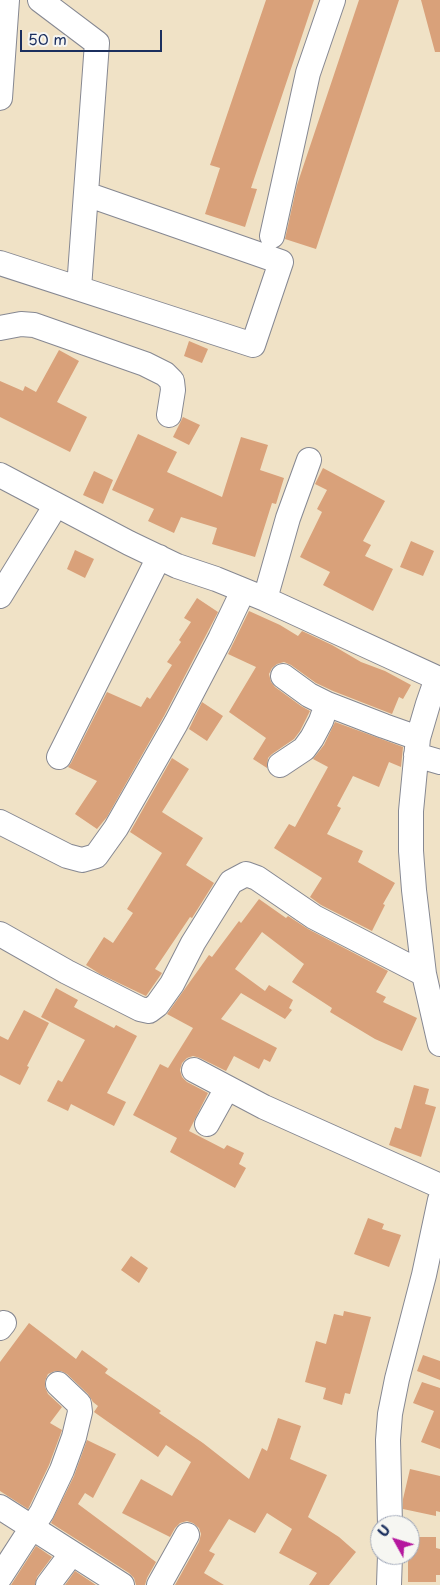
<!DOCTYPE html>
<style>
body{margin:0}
#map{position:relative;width:440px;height:1585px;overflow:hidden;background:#f0e2c6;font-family:"Playpen Sans",sans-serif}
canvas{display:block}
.north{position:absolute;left:370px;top:1515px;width:50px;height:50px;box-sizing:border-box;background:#f6f6f2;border:1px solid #9ea6b7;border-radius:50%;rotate:309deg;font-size:14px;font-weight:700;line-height:20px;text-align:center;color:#1b2f5e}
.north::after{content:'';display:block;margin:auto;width:18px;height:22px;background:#b5179e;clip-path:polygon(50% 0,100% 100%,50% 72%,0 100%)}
.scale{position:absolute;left:20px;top:30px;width:142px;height:22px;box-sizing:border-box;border:2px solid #1b2f5e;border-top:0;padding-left:6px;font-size:15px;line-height:18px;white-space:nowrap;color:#1b2f5e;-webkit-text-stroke:4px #f6f6f2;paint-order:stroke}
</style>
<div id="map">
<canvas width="440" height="1585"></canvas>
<div class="north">U</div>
<div class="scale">50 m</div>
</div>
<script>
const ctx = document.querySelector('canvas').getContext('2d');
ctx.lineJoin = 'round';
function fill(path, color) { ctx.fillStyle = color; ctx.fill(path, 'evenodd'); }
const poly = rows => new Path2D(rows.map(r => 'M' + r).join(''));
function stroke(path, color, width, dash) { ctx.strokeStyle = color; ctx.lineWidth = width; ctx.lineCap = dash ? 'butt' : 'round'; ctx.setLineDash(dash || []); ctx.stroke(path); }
fill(poly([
 [266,0,314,0,251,188,257,189,245,227,205,214,220,168,210,165],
 [359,0,399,0,316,249,285,239,297,185],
 [421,0,440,0,440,52,435,52],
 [189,341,208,349,202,363,184,356],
 [59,350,79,361,57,402,87,417,70,452,0,417,0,381,23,391,25,386,36,392],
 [183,417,200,425,189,445,173,437],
 [138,434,177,452,167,472,222,497,241,437,268,445,260,470,284,478,276,504,272,503,255,557,212,544,217,528,181,517,174,533,148,521,154,509,112,490],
 [323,468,385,501,363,541,371,545,365,556,393,569,373,611,323,585,330,572,300,557,322,512,317,509,327,490,315,484],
 [94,471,113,480,103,504,83,495],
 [411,541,434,551,423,576,400,567],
 [75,550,94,559,85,578,67,569],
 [197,598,218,612,164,716,107,817,97,829,75,814,97,781,68,767,71,763,107,692,141,707,147,697,150,699,172,665,167,662,181,642,179,640,191,622,184,618],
 [249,611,280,625,298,636,302,631,332,645,361,662,385,671,411,685,403,699,399,697,392,714,333,691,316,683,291,665,284,662,277,664,272,668,269,674,271,682,275,687,301,706,310,711,300,731,294,739,272,754,268,758,267,768,253,759,266,738,229,712,256,667,228,654],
 [202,702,223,716,207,741,189,729],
 [335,722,403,747,401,767,389,762,379,787,353,776,337,806,341,808,327,834,363,851,358,862,395,883,383,904,385,905,372,931,321,905,310,897,322,878,274,848,289,824,295,827,328,767,313,759,324,745],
 [172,758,189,769,162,812,203,838,186,865,214,883,192,918,190,917,155,969,162,973,146,996,100,974,86,965,104,937,113,943,133,913,127,909,162,853,130,832],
 [259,899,286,918,288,916,308,929,388,971,376,992,386,997,383,1002,417,1018,402,1051,375,1039,330,1012,332,1008,292,982,304,964,262,932,235,969,265,991,269,985,293,1000,289,1008,292,1010,285,1019,241,993,221,1019,277,1048,270,1062,264,1059,259,1069,234,1056,226,1071,200,1058,193,1056,187,1058,182,1063,180,1070,182,1077,187,1082,208,1093,189,1131,224,1149,227,1145,244,1153,239,1164,246,1168,235,1188,170,1152,177,1138,133,1115,160,1064,168,1068,193,1028,167,1014,209,955,212,957,239,921,241,923],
 [56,988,78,1000,74,1007,114,1028,116,1025,137,1036,107,1093,126,1102,114,1126,71,1104,68,1111,47,1101,58,1080,62,1082,85,1040,41,1017],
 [24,1010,49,1023,27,1066,29,1067,20,1085,0,1075,0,1036,8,1040],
 [414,1085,429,1089,425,1104,436,1107,421,1157,389,1145,395,1127,401,1129],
 [368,1218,384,1224,382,1229,401,1235,389,1267,354,1254],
 [131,1256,148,1268,139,1283,121,1270],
 [344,1311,371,1317,350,1394,345,1393,342,1405,323,1399,326,1388,305,1382,316,1341,326,1344,334,1314,343,1316],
 [29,1323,76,1359,82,1350,108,1369,105,1373,161,1411,159,1413,203,1443,249,1479,262,1448,267,1451,278,1418,301,1426,290,1459,327,1475,308,1517,339,1537,356,1552,329,1585,309,1585,317,1573,279,1553,292,1529,267,1513,255,1533,229,1519,209,1551,215,1554,204,1573,224,1585,175,1585,199,1542,201,1534,199,1528,193,1523,187,1521,180,1523,175,1528,170,1537,122,1513,141,1479,172,1496,191,1462,166,1445,158,1457,94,1412,98,1406,93,1402,88,1394,67,1374,61,1371,55,1371,48,1374,45,1381,45,1387,48,1394,62,1407,50,1423,62,1430,49,1465,30,1505,28,1509,0,1491,0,1362],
 [423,1355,440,1361,440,1380,417,1371],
 [422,1382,440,1388,440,1449,421,1442,434,1411,413,1403],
 [87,1440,116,1454,93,1498,85,1493,78,1504,156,1562,147,1578,145,1585,136,1585,134,1578,129,1573,51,1523,74,1476],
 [410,1469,440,1476,440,1512,436,1511,436,1516,403,1509,403,1499],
 [410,1537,436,1537,436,1548,440,1549,440,1575,436,1575,436,1582,408,1582,408,1555,410,1555],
 [36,1546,52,1557,37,1577,35,1585,11,1585],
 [75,1571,96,1585,65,1585]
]), '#d9a17a');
const minor = poly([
 [40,0,97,43,79,288],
 [0,98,7,0],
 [272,236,308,73,333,0],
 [0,263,253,345,281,262,86,194],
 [0,328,21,324,34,325,145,364,165,374,172,381,173,390,169,415],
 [0,475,129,543,177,566,216,579,265,599,437,678,428,704,418,738,411,811,411,851,414,890,424,974,440,1044],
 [0,596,56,505],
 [265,599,288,518,309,460],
 [283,676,309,695,327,704,384,726,418,738],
 [416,755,440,762],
 [59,757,159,557],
 [280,765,304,749,312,738,321,721,327,704],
 [0,822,67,856,82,860,96,856,116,828,176,723,220,639,243,591],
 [0,934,67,972,140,1009,149,1011,157,1005,172,984,193,943,231,882,246,874,257,878,314,917,424,974],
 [194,1070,264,1107,440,1186],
 [207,1124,227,1088],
 [0,1328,4,1323],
 [0,1507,122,1585],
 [390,1525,388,1440,390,1414,397,1379,424,1275,440,1200],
 [0,1577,42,1512,62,1470,74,1437,80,1412,79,1404,58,1384],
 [48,1585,72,1553],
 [159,1585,187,1535],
 [389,1585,390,1555]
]);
stroke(minor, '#868892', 26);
stroke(minor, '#fff', 24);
</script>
